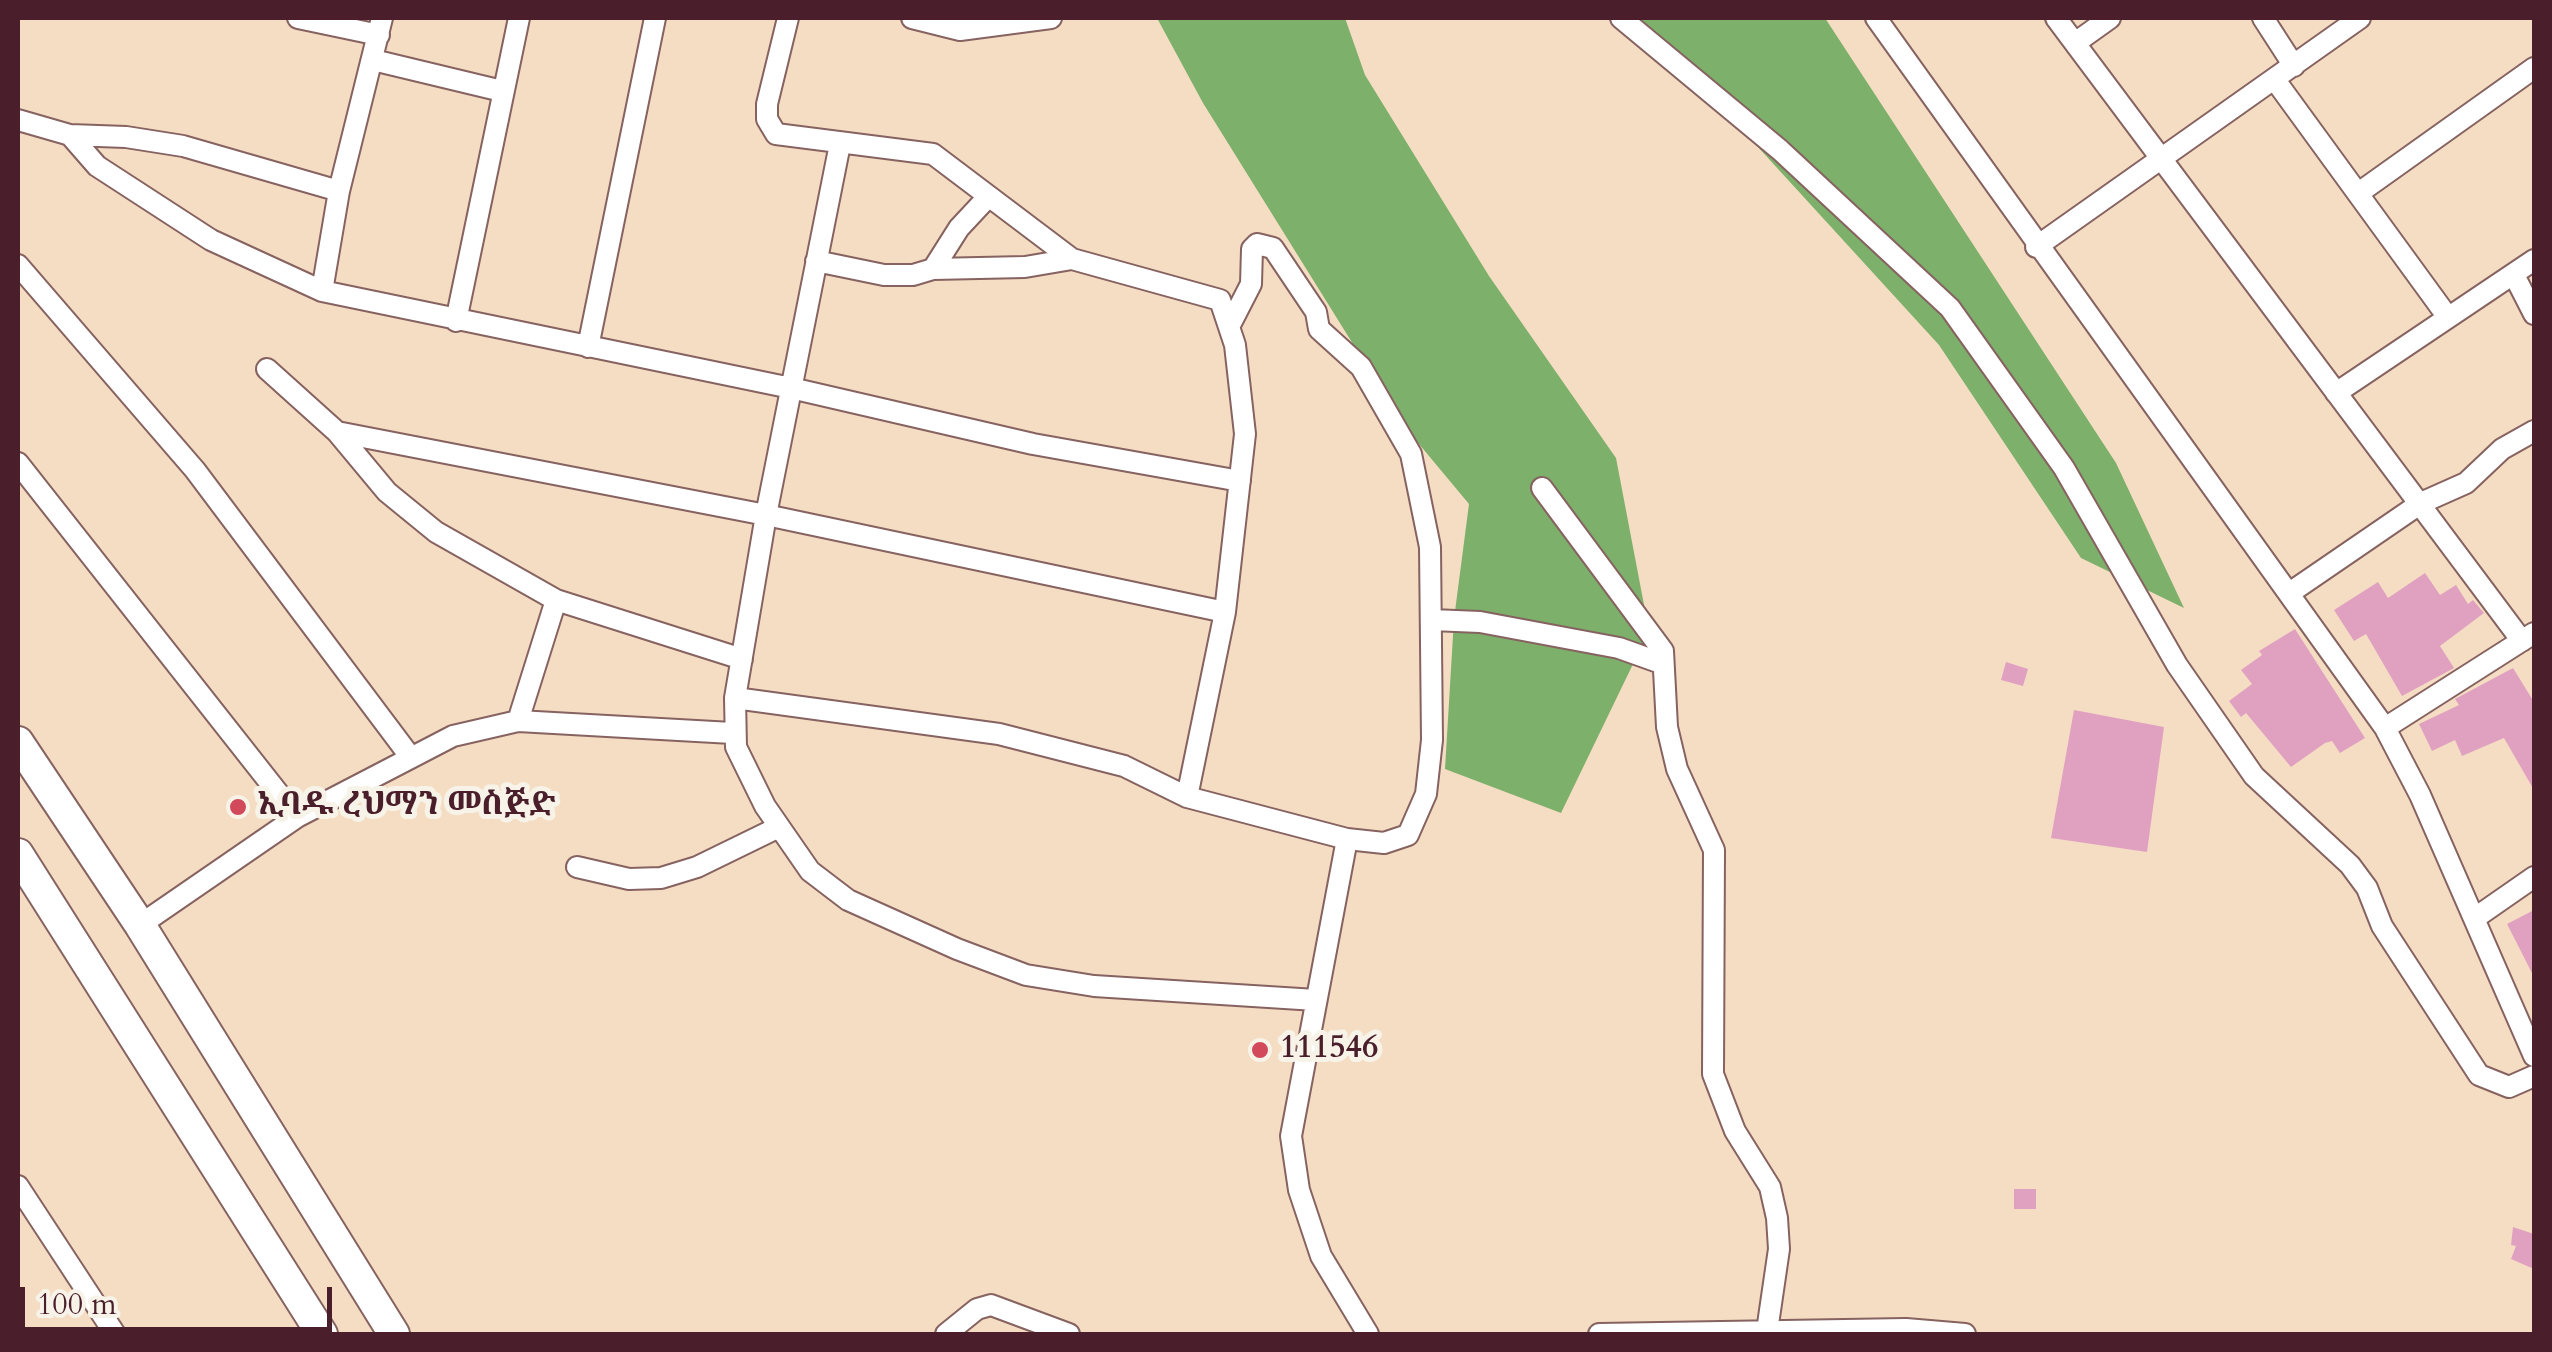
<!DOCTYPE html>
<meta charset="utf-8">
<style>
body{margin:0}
#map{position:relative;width:2552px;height:1352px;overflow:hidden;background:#f5ddc3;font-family:Cardo,serif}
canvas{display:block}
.frame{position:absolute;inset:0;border:20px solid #4a1f2b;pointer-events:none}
.scale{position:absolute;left:20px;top:1287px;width:312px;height:45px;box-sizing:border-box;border:5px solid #4a1f2b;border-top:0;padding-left:12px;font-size:30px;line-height:35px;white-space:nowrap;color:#4a1f2b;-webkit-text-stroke:8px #f7f3e8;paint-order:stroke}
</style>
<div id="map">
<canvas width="2552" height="1352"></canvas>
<div class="frame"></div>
<div class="scale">100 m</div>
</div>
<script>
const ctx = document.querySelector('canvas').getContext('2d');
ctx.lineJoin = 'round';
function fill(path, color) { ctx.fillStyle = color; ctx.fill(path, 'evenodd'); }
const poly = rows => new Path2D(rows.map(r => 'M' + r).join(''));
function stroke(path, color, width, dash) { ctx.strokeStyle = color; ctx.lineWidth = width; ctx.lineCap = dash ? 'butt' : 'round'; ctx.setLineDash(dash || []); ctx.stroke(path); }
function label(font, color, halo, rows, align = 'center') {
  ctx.font = font + ' Cardo,"Noto Serif Ethiopic",serif'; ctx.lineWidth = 10; ctx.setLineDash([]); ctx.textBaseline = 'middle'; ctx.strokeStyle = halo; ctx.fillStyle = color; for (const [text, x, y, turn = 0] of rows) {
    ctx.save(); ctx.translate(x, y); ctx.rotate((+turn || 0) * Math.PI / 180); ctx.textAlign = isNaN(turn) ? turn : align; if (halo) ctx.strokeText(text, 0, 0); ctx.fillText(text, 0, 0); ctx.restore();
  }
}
fill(poly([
 [1157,18,1345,18,1365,75,1489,276,1616,458,1649,631,1561,813,1445,769,1454,619,1469,504,1404,426,1203,103],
 [1640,18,1825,18,2116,463,2184,608,2081,558,1939,345]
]), '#7db06a');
fill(poly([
 [2425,573,2440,595,2456,585,2468,604,2473,600,2484,613,2440,646,2454,668,2402,696,2366,634,2354,641,2334,610,2378,582,2388,598],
 [2295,629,2365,738,2340,753,2332,741,2325,743,2291,767,2246,713,2241,717,2229,701,2252,684,2241,670,2262,655,2259,651],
 [2006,662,2028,669,2023,686,2001,680],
 [2513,668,2534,702,2534,790,2504,738,2462,756,2455,740,2432,751,2419,724,2459,705,2455,699],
 [2074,710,2164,727,2147,852,2051,838],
 [2534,910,2534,977,2507,924],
 [2014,1189,2036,1189,2036,1209,2014,1209],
 [2513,1227,2534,1234,2534,1269,2511,1259,2516,1246,2511,1245]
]), '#e0a1c1');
const minor = poly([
 [298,18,379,35],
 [788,18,767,104,767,119,776,134,933,154,1072,259,1220,300,1235,345,1245,434,1225,612,1187,797],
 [912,18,960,30,1051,18],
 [1621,18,1780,150,1950,308,2064,468,2177,665,2254,776,2350,865,2367,888,2382,926,2479,1075,2509,1087,2534,1076],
 [1876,18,2385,728,2420,795,2534,1056],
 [2056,18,2522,641],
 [2263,18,2294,66],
 [2075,43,2110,18],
 [373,60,502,91],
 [2275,80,2447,316],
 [18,120,70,135,126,137,183,146,339,191],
 [70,135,97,166,211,240,322,291,791,388,1033,444,1240,481],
 [840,144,766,515,735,698,736,747,765,806,810,871,848,900,957,949,1026,975,1094,986,1316,1000],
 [2360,192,2534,68],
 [2036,247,2360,18],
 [816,261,884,275,913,275,933,269,1025,267,1072,259],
 [18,265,195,470,409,755],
 [933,269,959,228,987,198],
 [2514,275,2534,314],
 [322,291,339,191,382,18],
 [456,321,519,18],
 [588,347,655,18],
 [267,369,337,432,387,492,436,532,556,600,742,659],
 [2336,393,2534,260],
 [337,432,766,515,1225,612],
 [18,463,297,817],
 [1542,488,1663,651,1667,727,1677,769,1714,850,1713,1074,1735,1131,1770,1187,1777,1218,1779,1249,1767,1331],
 [2291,592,2421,503,2466,483,2502,449,2534,431],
 [1432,620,1480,622,1619,648,1661,663],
 [735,698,999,734,1124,766,1187,797,1347,839,1384,843,1408,835,1426,794,1432,740,1430,547,1411,454,1361,367,1319,329,1316,312,1273,248,1257,244,1252,249,1251,284,1231,323],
 [518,721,556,600],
 [2385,728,2534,633],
 [1347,839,1291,1136,1299,1190,1321,1256,1368,1334],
 [577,867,629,879,661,878,697,867,779,827],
 [2475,918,2534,877],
 [140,925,297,817,453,736,518,721,732,733],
 [18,1186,115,1334],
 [946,1334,977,1309,991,1305,1069,1334],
 [1599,1334,1906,1329,1965,1334]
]);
const highway = poly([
 [18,742,140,925,394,1334],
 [18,854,322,1334]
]);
stroke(minor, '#866260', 24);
stroke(highway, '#866260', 34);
stroke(minor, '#fff', 20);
stroke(highway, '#fff', 30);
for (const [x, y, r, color] of [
 [238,807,10,"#d1495b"],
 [1260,1050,10,"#d1495b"]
]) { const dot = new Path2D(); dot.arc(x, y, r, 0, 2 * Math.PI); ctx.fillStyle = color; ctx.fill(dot); stroke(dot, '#f7f3e8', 4); }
label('bold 32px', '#4a1f2b', '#f7f3e8', [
 ["ኢባዱ ረህማን መስጅድ",258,807],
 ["111546",1280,1050]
], 'left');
</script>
